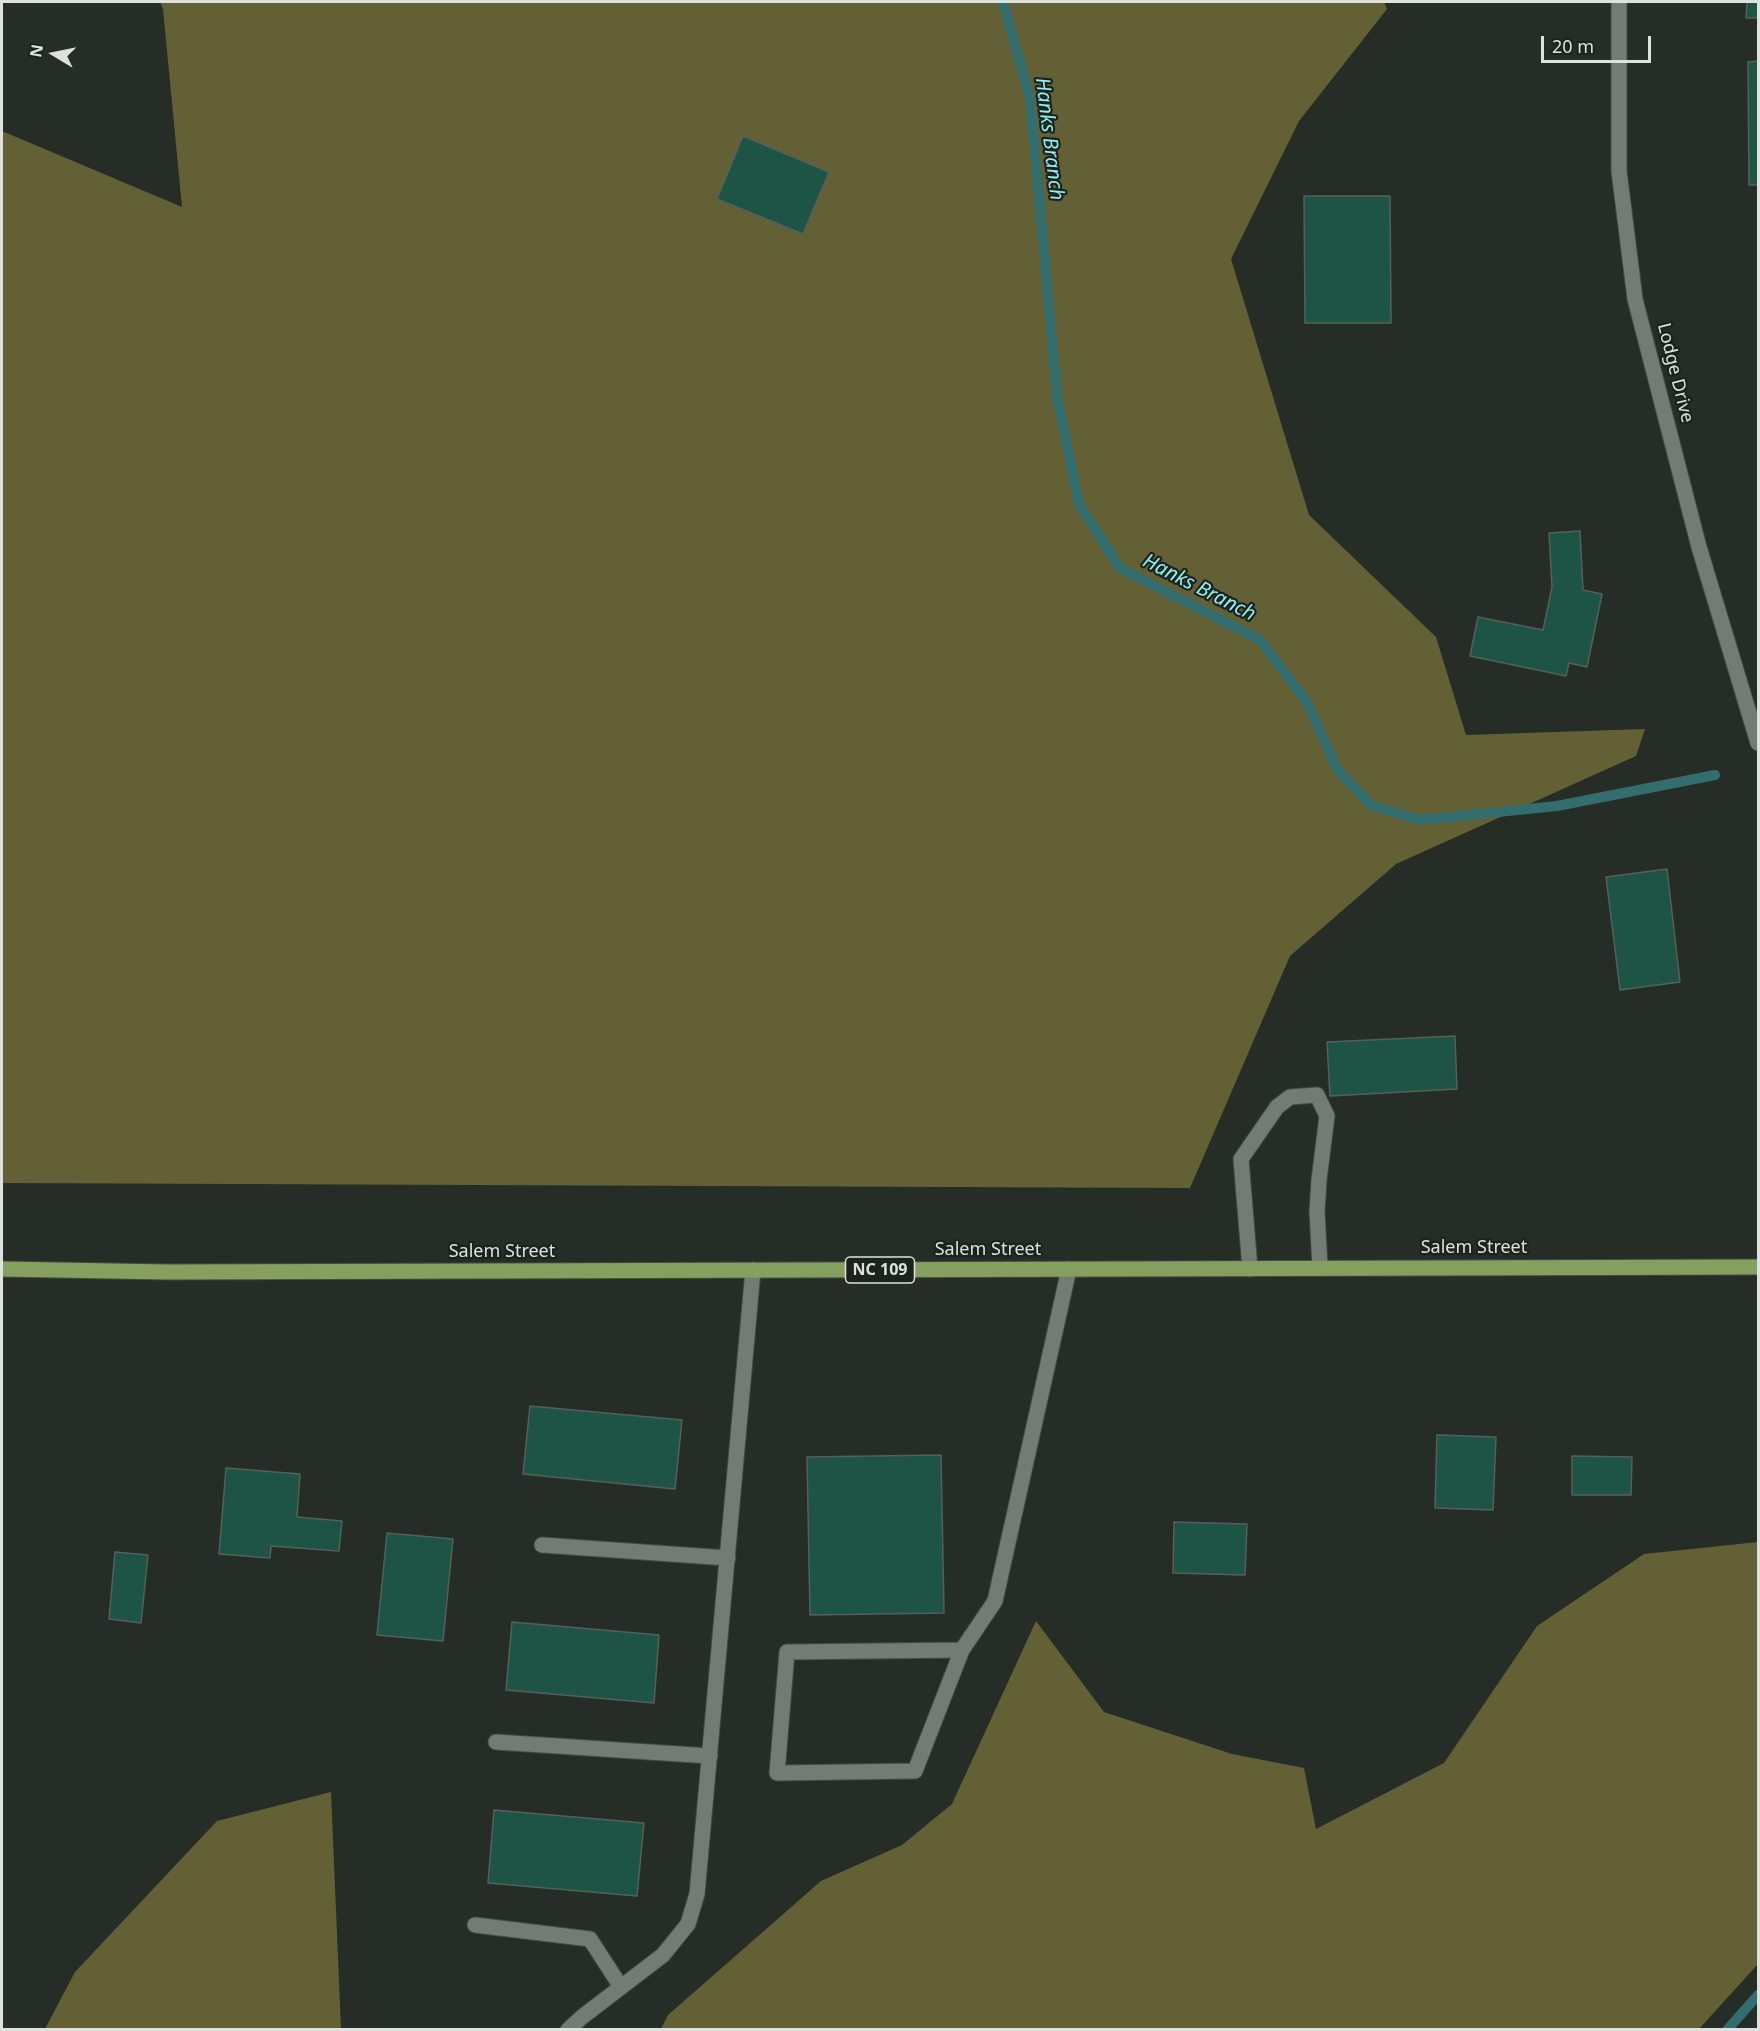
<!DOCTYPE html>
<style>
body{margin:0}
#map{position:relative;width:1760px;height:2031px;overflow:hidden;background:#262d27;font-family:"Noto Sans",sans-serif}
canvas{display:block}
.frame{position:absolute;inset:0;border:3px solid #dee2de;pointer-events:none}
.north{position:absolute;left:24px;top:24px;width:60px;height:60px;-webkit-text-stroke:4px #1c231d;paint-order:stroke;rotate:280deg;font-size:16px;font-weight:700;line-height:24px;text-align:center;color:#dee2de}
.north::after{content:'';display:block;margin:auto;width:21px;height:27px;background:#dee2de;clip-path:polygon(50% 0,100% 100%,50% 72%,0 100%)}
.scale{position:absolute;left:1541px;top:36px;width:110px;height:27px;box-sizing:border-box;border:3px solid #dee2de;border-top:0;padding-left:8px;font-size:18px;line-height:21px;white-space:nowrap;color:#dee2de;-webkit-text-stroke:4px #1c231d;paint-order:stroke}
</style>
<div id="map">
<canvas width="1760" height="2031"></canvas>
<div class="frame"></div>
<div class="north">N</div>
<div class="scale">20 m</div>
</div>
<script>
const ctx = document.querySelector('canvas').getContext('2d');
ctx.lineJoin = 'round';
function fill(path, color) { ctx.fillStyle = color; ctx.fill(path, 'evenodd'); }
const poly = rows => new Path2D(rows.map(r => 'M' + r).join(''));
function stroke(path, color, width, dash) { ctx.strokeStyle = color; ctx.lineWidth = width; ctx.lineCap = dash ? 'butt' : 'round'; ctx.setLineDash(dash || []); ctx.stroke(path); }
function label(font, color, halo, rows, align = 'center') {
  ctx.font = font + ' "Noto Sans",sans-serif'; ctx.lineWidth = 4.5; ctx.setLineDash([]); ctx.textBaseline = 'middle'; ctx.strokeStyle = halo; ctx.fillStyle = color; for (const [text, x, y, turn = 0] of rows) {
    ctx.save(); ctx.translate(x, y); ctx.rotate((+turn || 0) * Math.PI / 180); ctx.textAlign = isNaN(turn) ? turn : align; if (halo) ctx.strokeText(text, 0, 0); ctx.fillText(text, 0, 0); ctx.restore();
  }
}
fill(poly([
 [160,2,1384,2,1387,9,1299,121,1231,259,1309,515,1436,637,1466,735,1645,729,1636,756,1396,864,1290,956,1190,1188,2,1183,2,131,182,207,163,9],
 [1758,1542,1758,1964,1699,2029,661,2029,668,2015,821,1881,902,1845,952,1804,1036,1621,1104,1712,1232,1754,1304,1768,1316,1829,1444,1763,1537,1626,1644,1554],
 [331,1792,341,2029,45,2029,75,1972,217,1821]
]), '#646036');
stroke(poly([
 [1003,2,1030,98,1057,395,1079,504,1120,568,1260,640,1307,702,1337,769,1371,805,1419,820,1557,806,1715,775],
 [1727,2030,1758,1995]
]), '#336d6e', 10);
const building = poly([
 [1747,2,1758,2,1758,18,1746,18,1747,2],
 [1758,61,1758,185,1749,185,1748,62,1758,61],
 [743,136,829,172,803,234,717,199,743,136],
 [1304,196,1390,196,1391,323,1305,323,1304,196],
 [1580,531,1583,590,1602,594,1587,667,1569,663,1566,676,1470,656,1478,617,1543,630,1552,587,1549,533,1580,531],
 [1667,869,1680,982,1620,990,1606,877,1667,869],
 [1455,1036,1457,1089,1330,1096,1327,1042,1455,1036],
 [530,1406,682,1420,675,1489,523,1474,530,1406],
 [1437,1435,1496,1437,1493,1510,1435,1508,1437,1435],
 [941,1455,944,1613,810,1615,807,1457,941,1455],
 [1572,1456,1632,1457,1631,1495,1572,1495,1572,1456],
 [226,1468,300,1474,297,1517,342,1521,339,1551,271,1546,270,1558,219,1554,226,1468],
 [1174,1522,1247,1524,1245,1575,1173,1573,1174,1522],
 [387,1533,453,1539,443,1641,377,1635,387,1533],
 [115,1552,148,1555,141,1623,109,1619,115,1552],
 [512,1622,659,1635,654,1703,506,1690,512,1622],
 [494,1810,644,1823,637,1896,488,1883,494,1810]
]);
fill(building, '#1e5446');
stroke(building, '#55605c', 1.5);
const minor = poly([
 [1619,2,1619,171,1635,299,1699,547,1758,743],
 [1250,1269,1241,1159,1277,1107,1290,1097,1317,1095,1327,1116,1319,1180,1317,1211,1320,1268],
 [542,1545,728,1558],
 [962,1650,915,1771,777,1773,787,1652,962,1650,995,1601,1069,1269],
 [496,1742,710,1756],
 [475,1925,590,1939,621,1987],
 [568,2030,582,2017,663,1955,688,1924,697,1894,753,1270]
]);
const major = poly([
 [2,1269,168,1272,1758,1267]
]);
stroke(minor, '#454a46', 17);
stroke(major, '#454a46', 17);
stroke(minor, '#737c74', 15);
stroke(major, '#85a05e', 15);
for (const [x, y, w] of [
 [880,1270,69]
]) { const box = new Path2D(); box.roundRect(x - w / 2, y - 13, w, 26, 4.5); ctx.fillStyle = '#1c231d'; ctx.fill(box); stroke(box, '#dee2de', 1.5); }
label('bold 16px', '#dee2de', null, [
 ["NC 109",880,1270]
]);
label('18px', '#dee2de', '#1c231d', [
 ["Lodge Drive",1675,373,76],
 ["Salem Street",1474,1248],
 ["Salem Street",988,1250],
 ["Salem Street",502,1252]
]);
label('italic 20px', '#8feff0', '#1c231d', [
 ["Hanks Branch",1049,139,83],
 ["Hanks Branch",1199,588,27]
]);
</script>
